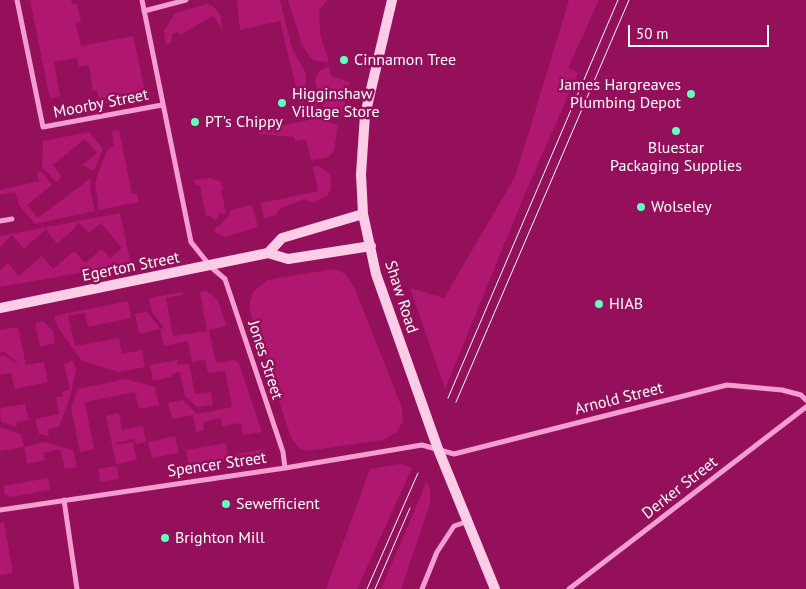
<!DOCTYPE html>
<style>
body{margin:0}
#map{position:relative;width:806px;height:589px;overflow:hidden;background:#94105b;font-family:"PT Sans",sans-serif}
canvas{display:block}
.scale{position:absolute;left:628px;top:25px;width:141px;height:22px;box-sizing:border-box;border:2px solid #fff;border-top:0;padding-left:6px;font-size:15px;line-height:18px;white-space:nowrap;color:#fff;-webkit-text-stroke:4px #94105b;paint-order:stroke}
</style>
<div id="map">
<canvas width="806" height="589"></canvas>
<div class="scale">50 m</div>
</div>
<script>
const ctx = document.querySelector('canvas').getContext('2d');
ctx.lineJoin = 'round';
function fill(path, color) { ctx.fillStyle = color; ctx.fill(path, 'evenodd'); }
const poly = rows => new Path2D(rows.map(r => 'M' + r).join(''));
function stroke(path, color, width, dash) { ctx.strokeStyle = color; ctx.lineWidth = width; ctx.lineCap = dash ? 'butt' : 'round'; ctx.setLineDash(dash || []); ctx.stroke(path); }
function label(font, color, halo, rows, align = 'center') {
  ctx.font = font + ' "PT Sans",sans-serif'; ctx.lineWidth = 5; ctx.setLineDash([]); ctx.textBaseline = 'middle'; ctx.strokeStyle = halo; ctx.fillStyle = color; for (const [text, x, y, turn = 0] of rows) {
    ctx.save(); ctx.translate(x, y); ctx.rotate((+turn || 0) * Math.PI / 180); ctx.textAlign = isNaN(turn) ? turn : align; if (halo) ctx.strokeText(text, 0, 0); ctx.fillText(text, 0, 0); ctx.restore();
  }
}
fill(poly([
 [30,0,71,0,72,4,77,3,81,22,76,24,81,46,133,36,146,95,100,104,97,90,93,91,89,65,79,67,77,58,54,62,60,96,50,99],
 [237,0,280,0,292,48,306,74,306,83,300,103,280,21,240,30],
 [288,0,327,0,319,11,320,34,329,62,316,61,310,57,302,45],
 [569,0,599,0,568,68,578,73,524,196,445,389,410,288,444,298,515,177],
 [207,4,213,6,221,16,222,30,213,16,180,35,177,32,172,34,171,43,166,44,164,31,175,13],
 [329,66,331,76,350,82,342,115,331,112,322,105,317,90,315,80,319,71],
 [312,97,323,120,338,125,334,151,328,157,311,161,306,139,295,141,294,137,259,134,258,131,313,119],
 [119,130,132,194,137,194,139,202,99,210,95,184,98,173,108,149,114,146,112,131],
 [89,132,103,149,94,171,82,165,97,153,85,139,53,165,62,177,56,182,42,167,43,141],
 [319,166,330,174,331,188,328,195,313,203,305,199,281,208,276,215,264,218,261,203,318,191,313,167],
 [42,171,52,185,27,205,38,218,91,178,90,190,95,211,35,224,19,205,15,192,0,195,0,190,39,181,37,173],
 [209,178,220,181,224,189,221,190,226,213,218,214,218,218,215,220,210,216,206,216,200,186,195,184,194,180],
 [252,205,258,227,226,237,215,233,215,229,229,216,231,210],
 [120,213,131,264,0,287,0,270,8,263,19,276,42,256,53,269,74,251,85,263,102,249,110,258,122,248,101,223,89,233,78,222,75,228,57,244,46,229,24,249,12,235,0,247,0,236],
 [334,269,346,274,355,289,402,408,403,421,397,432,383,440,307,451,299,448,291,438,250,311,250,301,253,292,267,280],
 [206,291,213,295,218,301,226,324,224,327,209,330,216,363,234,360,239,363,262,432,243,435,241,423,222,426,221,418,203,422,204,430,196,432,193,415,172,419,168,403,183,400,197,414,232,407,225,371,208,373,205,360,192,362,188,341,164,346,160,329,139,334,135,314,147,312,161,329,164,328,152,312,149,298,183,292,183,295,166,298,173,336,207,331,200,292],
 [128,301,131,318,88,327,85,313,68,316,75,346,119,338,122,354,142,350,145,367,119,372,82,361,59,329,54,316],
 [43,321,53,331,55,343,40,347,35,323],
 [18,327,26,365,44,362,48,382,15,389,11,373,0,375,0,356,4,355,20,366,5,352,0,353,0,330],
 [177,360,178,365,189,363,195,394,211,392,213,405,197,407,185,396,180,372,171,374,171,377,153,381,150,365],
 [73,361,76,369,71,394,59,427,48,429,49,436,39,434,35,419,59,414,56,397,63,396,62,392,70,389,64,364],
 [125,379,155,387,159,405,139,409,135,392,85,402,94,449,80,452,71,407,78,389],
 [25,404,29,420,16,422,17,427,1,422,0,408],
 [119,413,122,430,143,426,146,442,136,444,135,439,115,443,116,445,133,442,137,460,116,464,106,416],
 [0,427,21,434,24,447,45,442,73,450,77,467,65,469,60,449,43,453,45,460,27,464,24,447,0,451],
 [175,436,179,453,152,458,148,442],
 [226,443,228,455,267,449,261,455,189,466,186,450],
 [401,464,412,468,357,589,326,589,370,469],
 [117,466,119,479,100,482,98,469],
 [48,478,50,490,11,497,5,494,3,486],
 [427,481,430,490,430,504,401,589,381,589],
 [4,522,13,573,0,575,0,523]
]), '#af1770');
stroke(poly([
 [17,0,43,127,162,105],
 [142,0,191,242,211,267,225,279,283,452,285,468],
 [144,11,186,0],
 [0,221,12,219],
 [64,500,77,589],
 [0,510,285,468,422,445,454,454,727,385,782,390,801,395,806,400],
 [422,589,437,552,454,526,466,522],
 [569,589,806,407]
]), '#f49dd0', 5);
stroke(poly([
 [392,0,365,115,361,174,363,214,376,274,438,449,495,589],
 [268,253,282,238,363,214],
 [0,308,268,253,288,259,371,246]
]), '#fdcde8', 10);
stroke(poly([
 [448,398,618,0],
 [456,402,629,0],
 [367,589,418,473],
 [375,589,410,508]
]), '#fff', 1);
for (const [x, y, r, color] of [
 [344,60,5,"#60ffbc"],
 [691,94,5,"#60ffbc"],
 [282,103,5,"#60ffbc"],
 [195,122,5,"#60ffbc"],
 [676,131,5,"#60ffbc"],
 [641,207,5,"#60ffbc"],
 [599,304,5,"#60ffbc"],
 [226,504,5,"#60ffbc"],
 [165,538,5,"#60ffbc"]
]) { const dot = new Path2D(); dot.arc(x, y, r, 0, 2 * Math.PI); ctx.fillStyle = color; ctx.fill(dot); stroke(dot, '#94105b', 2); }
label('16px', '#fff', '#94105b', [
 ["Cinnamon Tree",354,60],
 ["James Hargreaves",681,85,"right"],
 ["Plumbing Depot",681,103,"right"],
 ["Higginshaw",292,94],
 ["Village Store",292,112],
 ["PT's Chippy",205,122],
 ["Bluestar",676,148,"center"],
 ["Packaging Supplies",676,166,"center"],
 ["Wolseley",651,207],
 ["HIAB",609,304],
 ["Sewefficient",236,504],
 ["Brighton Mill",175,538]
], 'left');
label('16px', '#fff', '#94105b', [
 ["Moorby Street",101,104,-11],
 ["Egerton Street",131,267,-11],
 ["Shaw Road",401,297,72],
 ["Jones Street",265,360,72],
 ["Arnold Street",619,399,-14],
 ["Spencer Street",217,465,-8],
 ["Derker Street",680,488,-38]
]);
</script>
